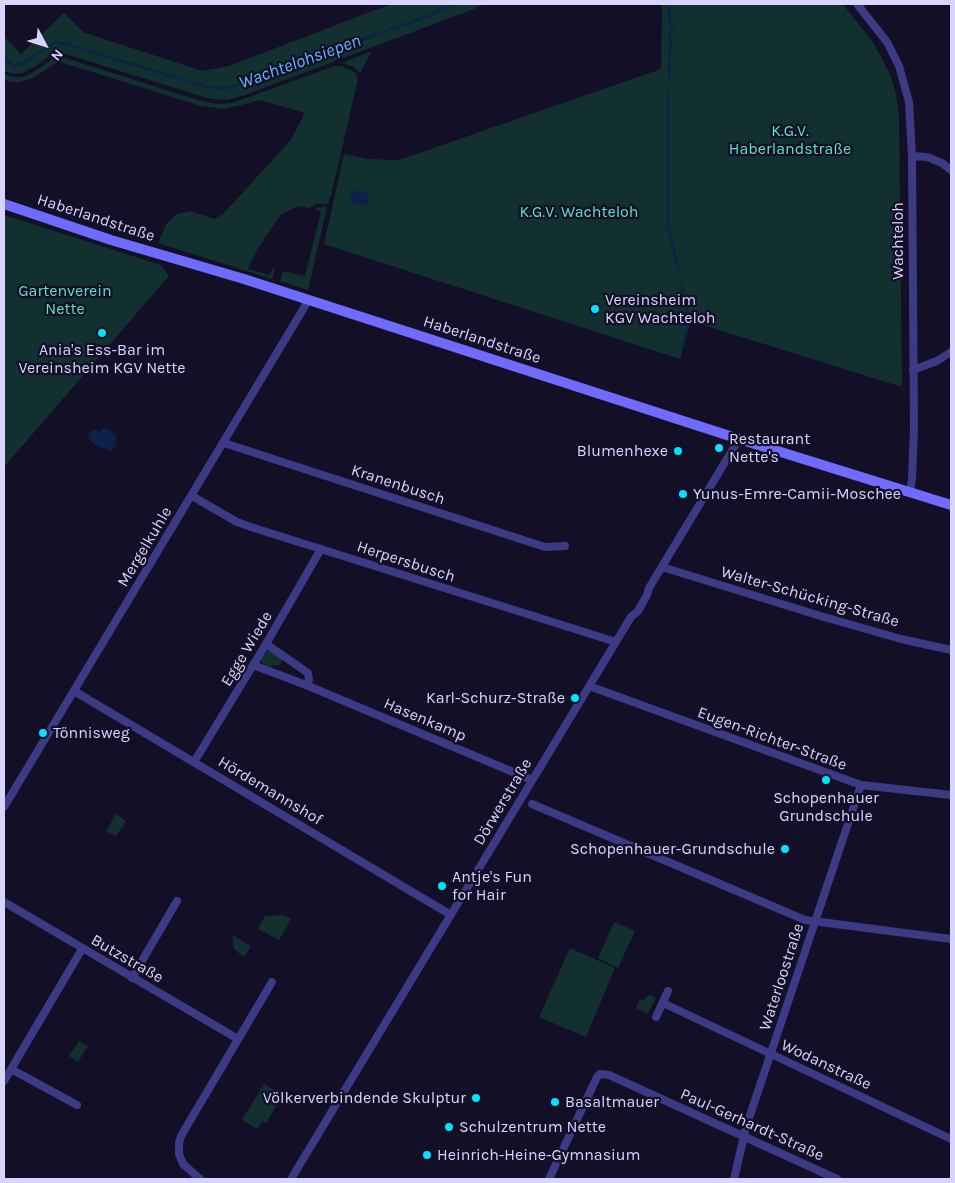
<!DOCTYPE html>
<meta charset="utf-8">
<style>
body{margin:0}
#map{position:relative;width:955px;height:1183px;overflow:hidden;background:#130f26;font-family:Karla,sans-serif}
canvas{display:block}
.frame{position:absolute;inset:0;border:5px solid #d9d4ff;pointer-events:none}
.north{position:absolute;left:20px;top:20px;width:50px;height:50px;-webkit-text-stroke:4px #130f26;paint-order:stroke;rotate:130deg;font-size:14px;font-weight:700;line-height:20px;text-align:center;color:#d9d4ff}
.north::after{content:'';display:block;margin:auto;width:18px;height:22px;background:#d9d4ff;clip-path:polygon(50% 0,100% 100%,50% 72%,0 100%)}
</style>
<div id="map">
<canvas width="955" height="1183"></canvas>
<div class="frame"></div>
<div class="north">N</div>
</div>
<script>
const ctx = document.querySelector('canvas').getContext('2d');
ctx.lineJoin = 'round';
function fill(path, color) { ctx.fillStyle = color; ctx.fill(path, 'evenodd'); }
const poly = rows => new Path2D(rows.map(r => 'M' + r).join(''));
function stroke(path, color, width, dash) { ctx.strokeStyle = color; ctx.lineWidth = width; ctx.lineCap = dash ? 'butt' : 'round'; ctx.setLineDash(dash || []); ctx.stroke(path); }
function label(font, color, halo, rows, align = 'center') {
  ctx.font = font + ' Karla,sans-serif'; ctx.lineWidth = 4.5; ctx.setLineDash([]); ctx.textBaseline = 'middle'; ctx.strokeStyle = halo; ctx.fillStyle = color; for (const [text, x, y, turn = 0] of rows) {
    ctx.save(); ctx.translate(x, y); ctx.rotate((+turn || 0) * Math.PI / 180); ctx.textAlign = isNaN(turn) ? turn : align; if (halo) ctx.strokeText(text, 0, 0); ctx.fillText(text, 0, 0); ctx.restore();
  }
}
fill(poly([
 [391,4,484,4,474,9,245,95,227,100,207,98,62,53,54,53,31,69,22,73,14,74,4,71,4,36,21,54,64,13,83,32,202,71,229,66],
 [662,4,843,4,874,44,890,74,896,94,899,114,902,387,690,321,680,359,324,244,344,154,368,159,399,160,661,69],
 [372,51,360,73,354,67,342,63],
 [58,57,65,58,201,101,218,104,232,103,335,66,341,66,355,72,358,79,331,196,330,196,328,204,316,204,309,208,300,206,281,214,257,250,248,269,270,275,272,269,275,269,272,279,158,243,167,223,177,214,190,211,214,219,223,214,290,141,305,113,261,100,225,109,201,106,60,62,54,64,33,78,20,82,10,82,4,79,4,74,14,77,23,77,32,73,52,59],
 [323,206,327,207,308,290,280,281,283,271,305,276,321,211,315,209],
 [4,215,161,265,169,276,4,467],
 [269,651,283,659,280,665,272,665,271,669,261,662,261,659,265,653],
 [116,814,126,821,116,836,106,831],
 [284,915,291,919,279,940,258,929,265,916],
 [614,922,635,931,618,968,598,958],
 [232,935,251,946,245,956,241,955,234,949],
 [570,948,615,968,586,1037,539,1017],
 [650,995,656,998,648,1014,636,1008,640,999,644,1001,646,997],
 [79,1041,88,1046,78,1062,69,1056],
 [264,1084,283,1095,266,1123,262,1121,257,1129,242,1120]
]), '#12302f');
fill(poly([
 [358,190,367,193,369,199,366,206,351,202,349,200,349,197,353,192],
 [103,428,107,428,116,435,116,445,111,451,95,445,88,438,90,433,94,430,100,432]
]), '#0c2248');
stroke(poly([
 [670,4,669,18,672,28,669,38,671,43,669,57,670,79],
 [4,59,14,66,23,63,55,42,66,44,207,87,228,88,428,16,455,4],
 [668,92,668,225,678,268],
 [682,284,689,322,682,349]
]), '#0c2248', 2.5);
stroke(poly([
 [857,4,887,42,899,66,909,102,912,156,914,428,912,479,910,492],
 [912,156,927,157,942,163,951,170],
 [913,370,937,361,951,352],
 [224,443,545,547,565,546],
 [192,496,237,522,254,528,616,642],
 [662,567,824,617,901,639,951,650],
 [253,665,306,685,309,680,308,673,266,644],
 [306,685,532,780],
 [589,686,861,785,951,795],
 [74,691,451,915],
 [194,762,266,644,321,549],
 [532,804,805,920,951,939],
 [4,807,308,301],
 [4,902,238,1039],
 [132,978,177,901],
 [663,1003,951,1139],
 [656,1017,668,991],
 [11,1069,77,1105],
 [4,1081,82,949],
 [200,1179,183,1164,179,1154,179,1143,181,1136,272,982],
 [291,1179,631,617,638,611,647,595,649,588,739,439],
 [549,1179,597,1077,600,1074,609,1075,837,1179],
 [734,1179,746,1127,861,785]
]), '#3d3a85', 8);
stroke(poly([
 [4,204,111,240,244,279,739,439,951,505]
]), '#6f6bff', 10);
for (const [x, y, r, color] of [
 [595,309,5,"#00e5ff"],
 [102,333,5,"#00e5ff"],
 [719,448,5,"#00e5ff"],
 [678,451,5,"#00e5ff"],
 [683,494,5,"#00e5ff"],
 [575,698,5,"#00e5ff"],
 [43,733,5,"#00e5ff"],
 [826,780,5,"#00e5ff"],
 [785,849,5,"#00e5ff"],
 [442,886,5,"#00e5ff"],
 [476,1098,5,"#00e5ff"],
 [555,1102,5,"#00e5ff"],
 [449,1127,5,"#00e5ff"],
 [427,1155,5,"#00e5ff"]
]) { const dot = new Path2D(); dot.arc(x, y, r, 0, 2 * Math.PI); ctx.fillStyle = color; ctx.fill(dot); stroke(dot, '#130f26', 2); }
label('16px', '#5fe0c0', '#130f26', [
 ["K.G.V.",790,131],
 ["Haberlandstraße",790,149],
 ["K.G.V. Wachteloh",579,212],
 ["Gartenverein",65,291],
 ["Nette",65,309]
]);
label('16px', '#d9d4ff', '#130f26', [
 ["Haberlandstraße",96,218,18],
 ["Wachteloh",898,241,-90],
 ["Haberlandstraße",482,340,18],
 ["Kranenbusch",398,485,18],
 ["Mergelkuhle",145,547,-59],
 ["Herpersbusch",406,562,18],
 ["Walter-Schücking-Straße",810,597,16],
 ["Egge Wiede",247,649,-59],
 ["Hasenkamp",425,720,23],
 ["Eugen-Richter-Straße",772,739,20],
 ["Hördemannshof",270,791,31],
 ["Dörwerstraße",503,802,-59],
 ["Butzstraße",127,959,30],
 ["Waterloostraße",782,977,-72],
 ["Wodanstraße",826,1065,25],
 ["Paul-Gerhardt-Straße",752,1125,24]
]);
label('16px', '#d9d4ff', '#130f26', [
 ["Vereinsheim",605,300],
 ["KGV Wachteloh",605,318],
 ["Ania's Ess-Bar im",102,350,"center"],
 ["Vereinsheim KGV Nette",102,368,"center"],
 ["Restaurant",729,439],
 ["Nette's",729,457],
 ["Blumenhexe",668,451,"right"],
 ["Yunus-Emre-Camii-Moschee",693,494],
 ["Karl-Schurz-Straße",565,698,"right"],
 ["Tönnisweg",53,733],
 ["Schopenhauer",826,798,"center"],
 ["Grundschule",826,816,"center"],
 ["Schopenhauer-Grundschule",775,849,"right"],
 ["Antje's Fun",452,877],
 ["for Hair",452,895],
 ["Völkerverbindende Skulptur",466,1098,"right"],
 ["Basaltmauer",565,1102],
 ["Schulzentrum Nette",459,1127],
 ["Heinrich-Heine-Gymnasium",437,1155]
], 'left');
label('italic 18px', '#62b6ff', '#130f26', [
 ["Wachtelohsiepen",300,62,-20]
]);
</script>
